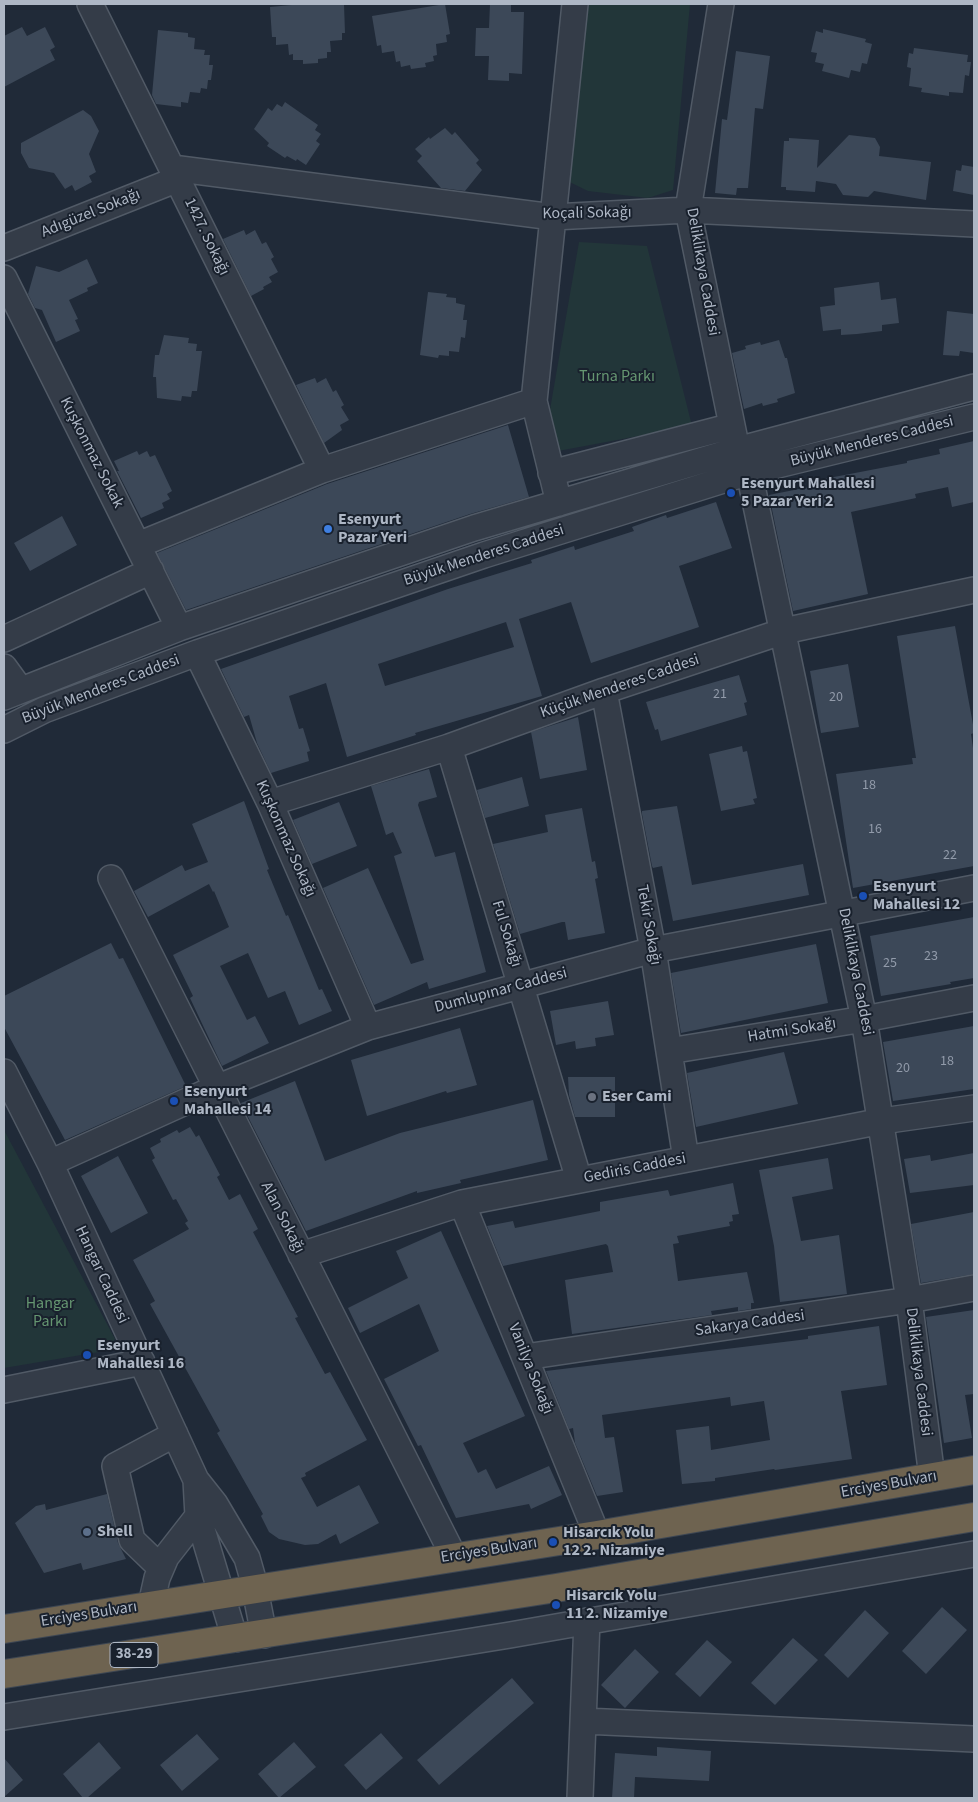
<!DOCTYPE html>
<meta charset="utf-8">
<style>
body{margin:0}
#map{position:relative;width:978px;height:1802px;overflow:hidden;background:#202a38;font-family:"Source Sans 3",sans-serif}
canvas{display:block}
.frame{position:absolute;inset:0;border:5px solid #aeb7c5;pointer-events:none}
</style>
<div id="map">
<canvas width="978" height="1802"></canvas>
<div class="frame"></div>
</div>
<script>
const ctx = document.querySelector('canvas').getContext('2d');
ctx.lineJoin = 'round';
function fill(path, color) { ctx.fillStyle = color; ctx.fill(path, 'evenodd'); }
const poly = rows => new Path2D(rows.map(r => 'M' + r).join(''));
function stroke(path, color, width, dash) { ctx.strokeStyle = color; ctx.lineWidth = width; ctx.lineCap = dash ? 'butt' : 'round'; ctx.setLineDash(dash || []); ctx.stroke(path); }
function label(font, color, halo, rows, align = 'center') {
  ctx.font = font + ' "Source Sans 3",sans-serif'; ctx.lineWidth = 4; ctx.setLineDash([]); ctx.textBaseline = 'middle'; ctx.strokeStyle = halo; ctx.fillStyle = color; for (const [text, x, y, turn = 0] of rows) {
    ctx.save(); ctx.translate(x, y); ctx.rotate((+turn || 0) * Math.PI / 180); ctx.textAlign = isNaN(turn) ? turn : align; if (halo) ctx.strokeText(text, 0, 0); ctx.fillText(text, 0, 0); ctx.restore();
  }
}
fill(poly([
 [573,4,690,4,673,190,648,198,588,191,555,175],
 [579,242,647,246,692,426,558,451,547,427],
 [4,1130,115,1339,105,1351,4,1368]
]), '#223639');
fill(poly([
 [302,4,344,4,345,33,342,33,342,40,330,41,331,52,327,52,327,58,318,59,318,63,303,64,303,60,293,60,293,54,289,55,288,44,276,45,276,37,272,37,270,7],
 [445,4,450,34,446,35,447,42,436,44,437,55,433,56,434,61,425,63,426,67,411,69,410,65,401,67,400,61,396,62,394,51,382,53,381,45,377,46,372,16],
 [490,4,511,4,511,12,524,12,522,74,509,73,509,81,488,80,489,56,475,56,476,28,489,28],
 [22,27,27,36,45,27,55,47,50,50,55,60,4,87,4,36],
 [823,29,866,39,865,42,872,44,867,64,862,63,860,72,851,70,849,78,822,71,824,64,815,62,817,53,811,52,816,31,823,33],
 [158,30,188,33,188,37,195,38,194,49,205,50,204,55,210,55,209,65,213,65,211,80,208,80,207,89,201,88,200,93,190,92,188,103,181,102,181,107,156,104,152,95],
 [914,48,968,55,967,62,971,62,969,76,965,75,963,93,949,92,949,96,921,92,922,88,909,86,911,68,907,67,909,53,913,54],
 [736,51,770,56,763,109,755,108,748,188,737,188,736,195,715,193,722,119,727,120],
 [285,102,318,125,315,130,321,134,316,141,320,144,306,165,297,159,296,161,287,156,285,158,267,146,269,143,254,129,268,108,272,111,277,104,282,107],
 [83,110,91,116,99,131,89,154,96,172,89,176,92,182,75,191,72,185,65,189,54,173,29,168,21,153,21,143],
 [445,128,452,135,455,132,479,160,476,163,482,170,465,191,441,188,417,161,422,156,415,149,429,137,430,139],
 [849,135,875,138,880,147,879,156,931,162,926,200,874,191,868,197,843,195,836,184,816,181,815,192,786,190,786,187,781,187,784,141,789,141,789,138,819,140,817,168],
 [962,165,974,167,974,195,953,191,956,170,961,171],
 [244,230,246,235,255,230,262,244,266,242,274,257,271,259,278,272,269,277,272,282,263,287,264,289,251,296,223,239],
 [87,259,98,283,87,288,88,291,69,300,78,319,75,320,80,331,56,342,42,310,35,308,28,294,36,266,59,272],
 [879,282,881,300,896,298,899,323,882,325,882,331,857,334,841,335,841,329,823,331,820,307,835,305,834,288],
 [428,292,447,294,446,297,456,298,456,303,465,305,463,320,467,320,465,338,461,337,459,352,449,351,449,356,439,355,438,358,420,355],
 [947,311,974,314,974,353,960,351,959,356,943,355],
 [164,335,189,338,188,343,197,344,196,351,202,351,197,391,192,391,191,397,182,396,181,401,157,398,156,377,153,377,155,355,159,355],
 [779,340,785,358,787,358,795,393,777,399,778,402,763,406,762,403,744,409,732,353,746,349,745,346,760,342,761,345],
 [315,378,317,383,326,378,333,392,336,390,344,405,341,407,349,420,340,425,342,430,324,443,296,385],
 [508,425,529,497,470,514,186,610,157,553,327,484],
 [974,441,974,502,952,507,948,487,915,494,916,498,851,512,868,594,793,611,769,495,809,487,808,482,907,463,907,461,940,454,939,449],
 [137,451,139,455,147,451,150,457,155,455,172,491,167,494,170,499,162,503,164,508,141,518,117,471,119,471,114,461],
 [716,502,732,548,679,566,699,627,591,663,571,602,519,619,542,696,415,733,416,735,347,757,326,683,289,696,299,729,303,728,310,751,307,752,309,761,271,773,257,743,249,715,244,717,221,669,448,589,532,563,531,560,574,546,575,550,634,531,632,527,666,515,667,518],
 [506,622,514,647,385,686,378,664],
 [62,516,77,545,30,571,14,543],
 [955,626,974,730,974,733,971,734,974,755,974,866,853,888,836,774,913,764,912,758,916,758,897,636],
 [848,664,859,727,821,733,810,671],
 [739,675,747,702,744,703,747,715,661,741,658,729,655,730,646,702],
 [578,717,587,770,540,779,531,732],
 [742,746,743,752,747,751,757,798,753,799,755,804,721,811,709,754],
 [429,769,437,797,419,802,418,805,435,857,455,852,486,972,429,989,427,982,374,1005,323,888,368,868,411,964,424,960,394,856,402,853,393,832,386,835,371,786],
 [522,777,529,806,485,818,477,790],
 [244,801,269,869,267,870,286,916,288,915,319,990,322,989,332,1011,299,1025,285,991,268,998,248,953,220,966,247,1020,255,1016,269,1043,222,1066,190,998,193,996,173,955,229,927,214,891,213,892,209,884,148,917,134,891,182,865,185,871,208,862,192,824],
 [339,802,357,846,312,864,293,820],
 [677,806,692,885,803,864,809,895,673,921,662,866,653,868,652,866,642,814,642,811],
 [582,808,592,862,595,861,598,878,595,879,605,933,568,940,565,922,562,922,520,934,493,844,548,832,545,815],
 [974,917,974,978,950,982,951,984,881,996,870,936],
 [111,943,119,959,123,958,186,1086,65,1140,4,1027,4,996],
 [816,944,828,1003,681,1033,671,973],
 [608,1001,614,1035,595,1038,596,1046,576,1049,575,1041,556,1045,550,1011],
 [974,1026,974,1089,893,1101,883,1042],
 [460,1028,477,1085,447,1093,446,1091,367,1116,351,1060],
 [784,1052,798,1104,696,1127,687,1073],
 [568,1077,615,1077,615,1117,575,1117,569,1095],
 [295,1081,325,1161,400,1133,533,1100,548,1160,460,1180,461,1183,417,1193,417,1191,306,1231,241,1103],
 [190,1127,196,1137,199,1135,220,1175,217,1177,229,1200,240,1194,258,1229,253,1232,298,1317,295,1318,325,1374,330,1372,367,1440,305,1473,306,1476,301,1478,317,1507,359,1485,379,1523,340,1544,336,1534,318,1544,305,1545,279,1539,269,1532,261,1516,263,1514,217,1433,220,1431,150,1304,155,1301,133,1260,189,1229,185,1223,188,1221,176,1199,173,1200,152,1160,155,1158,150,1148,161,1142,160,1139,177,1130,179,1133],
 [974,1153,974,1185,910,1193,904,1159,930,1155,931,1161],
 [118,1156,148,1213,111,1233,81,1176],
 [828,1158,833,1189,792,1197,801,1241,839,1235,847,1294,780,1302,774,1246,759,1170],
 [733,1183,739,1214,732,1215,733,1221,729,1222,730,1226,677,1236,679,1243,673,1244,678,1281,747,1272,754,1303,751,1303,751,1309,738,1311,738,1307,725,1309,711,1311,712,1315,572,1334,565,1280,613,1272,608,1246,606,1244,503,1266,487,1226,513,1221,515,1228,600,1211,600,1202,668,1190,670,1196],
 [974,1212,974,1274,921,1283,911,1224],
 [441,1231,525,1416,463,1443,478,1473,486,1469,496,1489,549,1466,562,1495,531,1509,529,1504,456,1518,421,1445,418,1446,384,1379,439,1351,419,1304,360,1333,348,1308,408,1278,396,1251],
 [974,1310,974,1394,965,1395,972,1438,944,1443,926,1317],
 [879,1326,887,1385,841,1391,852,1459,775,1470,774,1469,715,1478,715,1481,682,1484,676,1430,709,1426,711,1450,770,1440,764,1401,731,1406,730,1397,602,1415,605,1438,614,1437,623,1492,597,1496,575,1443,573,1428,569,1429,546,1371,808,1339,808,1336],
 [107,1494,118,1543,126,1559,83,1570,81,1563,44,1573,15,1523,36,1506,45,1504,46,1510],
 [942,1607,967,1630,926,1674,902,1651],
 [865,1610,889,1633,848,1678,824,1655],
 [793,1638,818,1660,775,1705,751,1683],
 [707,1640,732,1662,700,1697,675,1674],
 [635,1649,659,1672,625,1708,601,1685],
 [512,1678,534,1703,439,1785,417,1760],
 [381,1733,403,1758,366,1790,344,1765],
 [197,1734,219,1759,182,1791,160,1765],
 [99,1742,121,1768,87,1798,83,1798,63,1774],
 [294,1742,316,1767,279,1798,258,1774],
 [657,1747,711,1751,709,1781,635,1777,634,1798,612,1798,615,1753,657,1756],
 [4,1758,23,1780,4,1797]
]), '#3c4858');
const minor = poly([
 [90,4,322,470],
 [721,4,688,210,737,450],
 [172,168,553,217,688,210,974,224],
 [4,248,178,179],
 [4,278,179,628],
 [749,472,864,1019,909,1300,932,1477],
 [551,473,732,426],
 [559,503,534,401,575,4],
 [138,545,322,470,534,401],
 [4,639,151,571],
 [197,653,270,803,368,1027],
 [4,667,20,689],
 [604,691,653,950,686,1159],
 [4,697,179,628,474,528,737,450,974,387],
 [4,730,44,710,197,653,484,555,749,472,974,417],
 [449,747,579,1180],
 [270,803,449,747,604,691,784,631,974,590],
 [111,878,454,1557],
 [669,1051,864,1019,974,998],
 [4,1072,50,1163,196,1480,215,1504,247,1558,253,1579,264,1635],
 [50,1163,216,1088,368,1027,653,950,974,888],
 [462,1203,597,1535],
 [301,1255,462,1203,882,1121,974,1108],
 [525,1357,909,1300,974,1288],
 [4,1390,142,1362],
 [196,1480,198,1516,235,1639],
 [161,1568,132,1540,115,1466,175,1434],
 [151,1605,157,1578,166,1557,198,1516],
 [4,1717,510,1635,974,1554],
 [584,1721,974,1739],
 [580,1798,587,1621]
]);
const highway = poly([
 [4,1629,597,1535,974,1470],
 [4,1674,556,1588,974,1517]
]);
stroke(minor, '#515a66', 28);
stroke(highway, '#3e4753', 30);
stroke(minor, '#343c48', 25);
stroke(highway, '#6e6350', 28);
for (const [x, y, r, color] of [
 [731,493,5,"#1a4fb4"],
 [328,529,5,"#3f7fe0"],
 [863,896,5,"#1a4fb4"],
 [592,1097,5,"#6b7280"],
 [174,1101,5,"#1a4fb4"],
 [87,1355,5,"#1a4fb4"],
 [87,1532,5,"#5c6f8a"],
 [553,1542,5,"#1a4fb4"],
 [556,1605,5,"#1a4fb4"]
]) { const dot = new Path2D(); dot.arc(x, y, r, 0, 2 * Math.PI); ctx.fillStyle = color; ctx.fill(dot); stroke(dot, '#19212d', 2); }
label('14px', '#929baa', null, [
 ["21",720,695],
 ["20",836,698],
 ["18",869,786],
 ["16",875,830],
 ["22",950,856],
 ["23",931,957],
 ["25",890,964],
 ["18",947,1062],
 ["20",903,1069]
]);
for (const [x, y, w] of [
 [134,1655,48]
]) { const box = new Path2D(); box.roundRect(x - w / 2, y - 12.5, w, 25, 4); ctx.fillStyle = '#19212d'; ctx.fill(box); stroke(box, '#aeb7c5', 1); }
label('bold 15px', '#aeb7c5', null, [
 ["38-29",134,1655]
]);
label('16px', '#aeb7c5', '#19212d', [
 ["Adıgüzel Sokağı",91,214,-22],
 ["Koçali Sokağı",587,214,-1],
 ["1427. Sokağı",206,237,64],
 ["Deliklikaya Caddesi",702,272,80],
 ["Büyük Menderes Caddesi",872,442,-14],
 ["Kuşkonmaz Sokak",91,453,63],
 ["Büyük Menderes Caddesi",484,556,-18],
 ["Küçük Menderes Caddesi",620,687,-19],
 ["Büyük Menderes Caddesi",101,690,-21],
 ["Kuşkonmaz Sokağı",285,839,66],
 ["Tekir Sokağı",648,925,80],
 ["Ful Sokağı",506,934,73],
 ["Deliklikaya Caddesi",855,972,79],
 ["Dumlupınar Caddesi",501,991,-15],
 ["Hatmi Sokağı",792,1031,-9],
 ["Gediris Caddesi",635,1169,-11],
 ["Alan Sokağı",282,1218,63],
 ["Hangar Caddesi",101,1275,65],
 ["Sakarya Caddesi",750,1324,-8],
 ["Vanilya Sokağı",530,1369,68],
 ["Deliklikaya Caddesi",918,1372,83],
 ["Erciyes Bulvarı",889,1485,-10],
 ["Erciyes Bulvarı",489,1551,-9],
 ["Erciyes Bulvarı",89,1615,-9]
]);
label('16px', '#659671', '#19212d', [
 ["Turna Parkı",617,377],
 ["Hangar",50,1304],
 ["Parkı",50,1322]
]);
label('bold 16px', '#aeb7c5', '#19212d', [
 ["Esenyurt Mahallesi",741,484],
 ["5 Pazar Yeri 2",741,502],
 ["Esenyurt",338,520],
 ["Pazar Yeri",338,538],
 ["Esenyurt",873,887],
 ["Mahallesi 12",873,905],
 ["Esenyurt",184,1092],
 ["Mahallesi 14",184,1110],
 ["Eser Cami",602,1097],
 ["Esenyurt",97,1346],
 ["Mahallesi 16",97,1364],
 ["Shell",97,1532],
 ["Hisarcık Yolu",563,1533],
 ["12 2. Nizamiye",563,1551],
 ["Hisarcık Yolu",566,1596],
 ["11 2. Nizamiye",566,1614]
], 'left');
</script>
